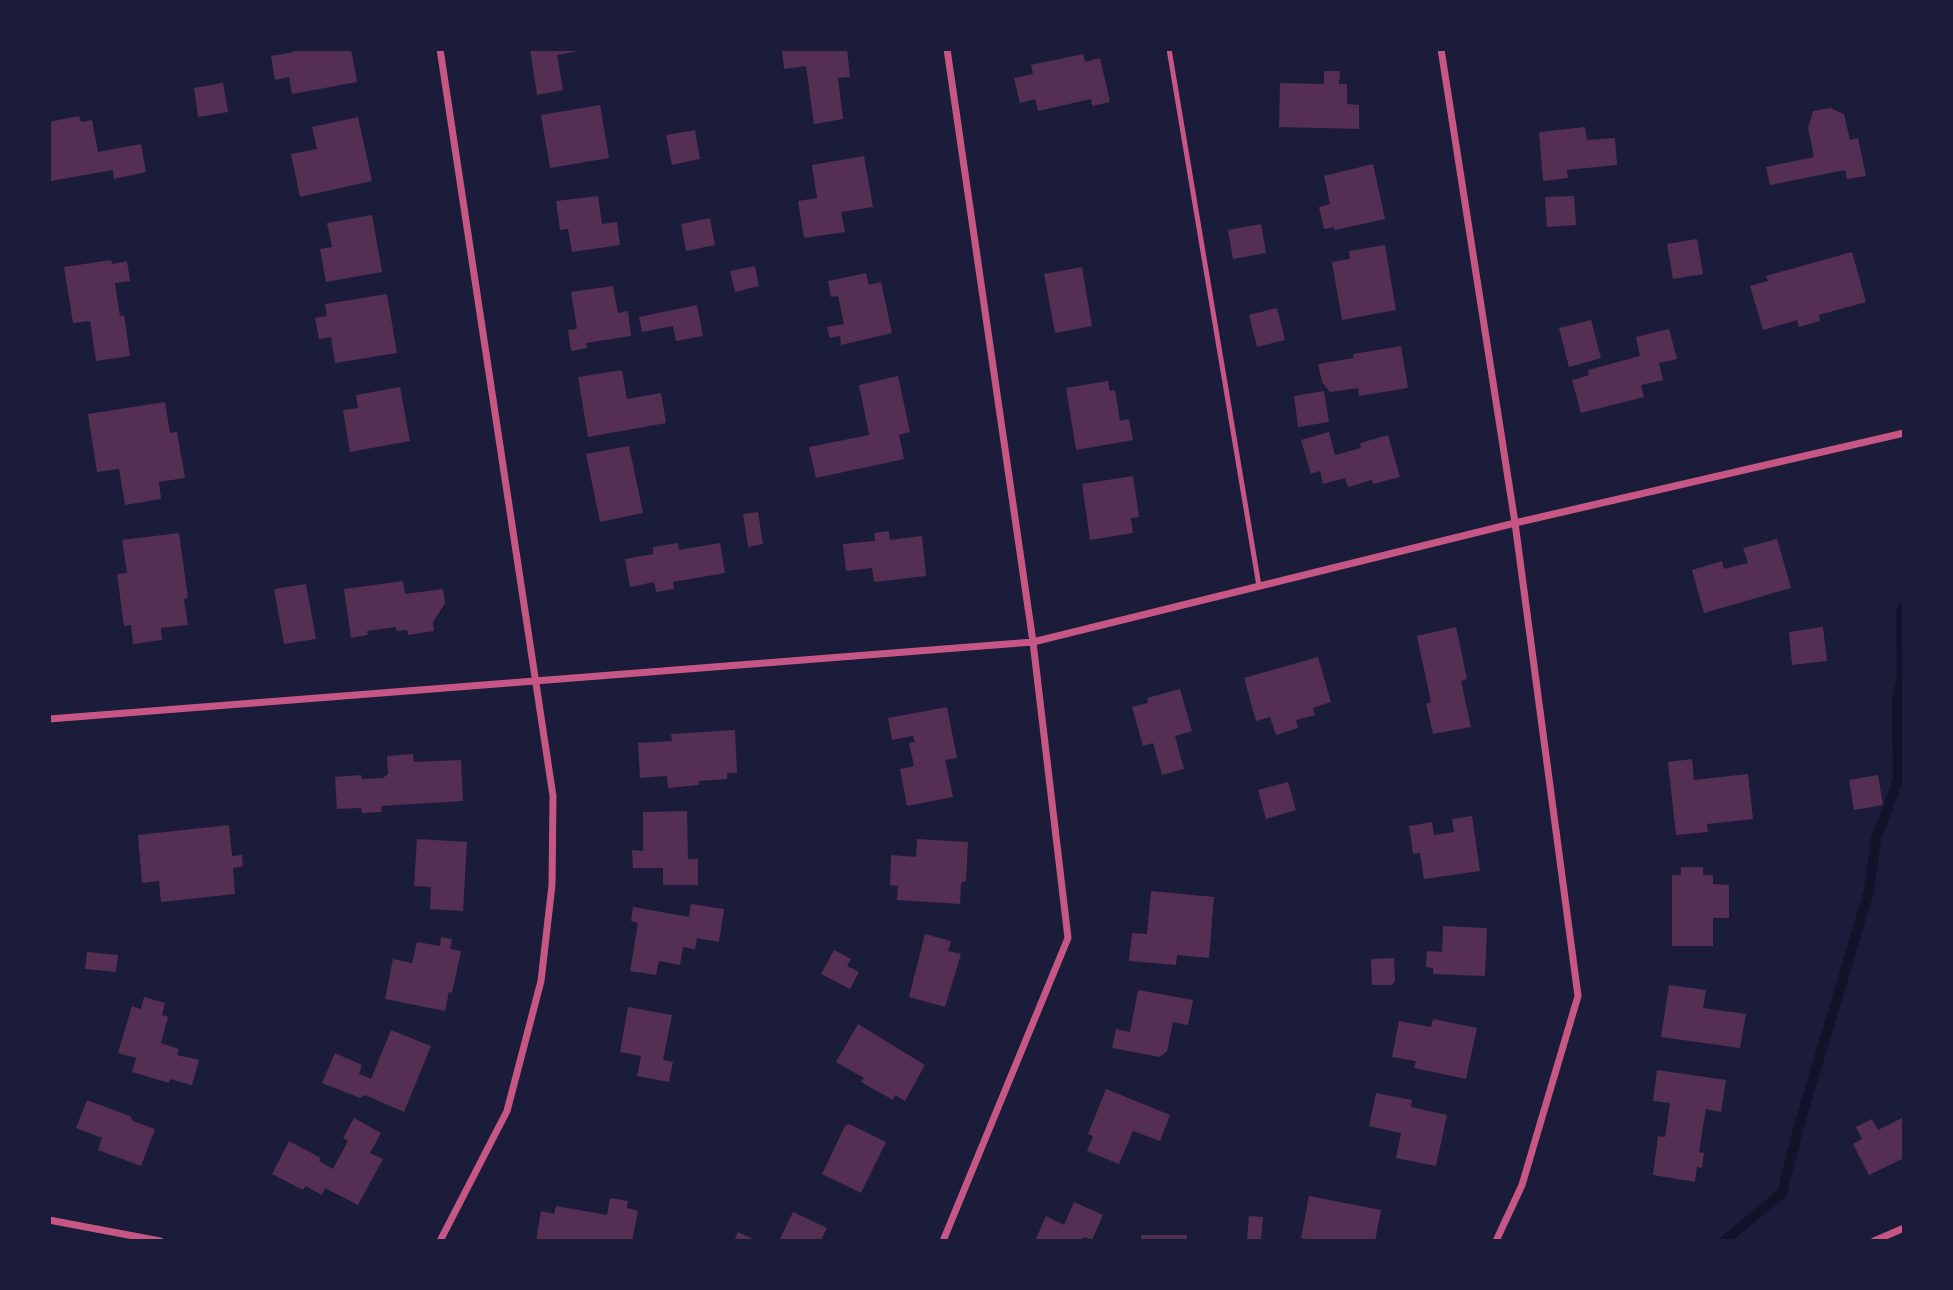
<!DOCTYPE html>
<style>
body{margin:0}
#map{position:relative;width:1953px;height:1290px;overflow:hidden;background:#1b1b3a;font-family:Quicksand,sans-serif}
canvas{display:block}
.frame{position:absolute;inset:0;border:51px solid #1b1b3a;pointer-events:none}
</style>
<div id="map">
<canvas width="1953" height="1290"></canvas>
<div class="frame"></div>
</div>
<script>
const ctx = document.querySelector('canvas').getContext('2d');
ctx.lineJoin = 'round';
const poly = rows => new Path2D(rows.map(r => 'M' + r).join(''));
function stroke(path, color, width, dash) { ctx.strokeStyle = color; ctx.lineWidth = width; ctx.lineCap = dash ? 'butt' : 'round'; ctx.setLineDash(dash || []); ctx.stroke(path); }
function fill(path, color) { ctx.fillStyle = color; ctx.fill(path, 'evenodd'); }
stroke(poly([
 [1724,1241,1782,1193,1799,1126,1869,891,1876,839,1898,780,1897,700,1902,676,1901,612,1904,606]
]), '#12122b', 10);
fill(poly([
 [294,49,351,49,357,82,292,94,289,77,275,80,271,56,294,52],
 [530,49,585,49,585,50,557,55,563,90,537,95],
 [782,49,847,49,850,77,838,78,843,119,814,124,806,66,784,69],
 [1083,54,1085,62,1100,58,1110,102,1092,106,1091,99,1038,111,1035,99,1020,103,1014,78,1033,74,1031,65],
 [1324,71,1340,71,1339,84,1347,84,1347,104,1359,105,1359,129,1279,127,1280,83,1324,84],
 [223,83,228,112,198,117,194,88],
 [600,105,609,158,550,168,541,115],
 [1830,108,1844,114,1850,140,1858,138,1866,176,1847,179,1845,170,1770,185,1766,167,1814,157,1808,128,1813,111],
 [79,116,81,122,92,120,98,152,141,144,146,172,114,179,113,170,51,181,49,122],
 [358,117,372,181,300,197,291,154,317,149,312,127],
 [1585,127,1587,140,1615,138,1617,165,1567,170,1568,178,1543,181,1539,132],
 [695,130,700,159,672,165,666,135],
 [864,156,873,207,841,212,845,232,804,238,798,201,817,198,812,165],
 [1373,164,1385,219,1335,230,1334,227,1324,229,1319,207,1330,204,1324,176],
 [598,196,602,224,617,222,620,245,572,252,568,229,560,230,556,201],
 [1574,196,1576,225,1547,227,1545,197],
 [372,215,382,272,326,282,320,249,332,247,327,223],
 [710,218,715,245,686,251,681,224],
 [1261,224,1266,253,1233,259,1228,230],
 [1697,239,1703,274,1673,279,1667,244],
 [1385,245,1396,310,1342,320,1332,262,1350,259,1349,251],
 [1852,252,1866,302,1819,315,1820,321,1799,327,1797,320,1763,330,1750,286,1768,281,1766,276],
 [111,260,112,264,127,261,130,281,115,283,120,316,124,315,130,356,96,361,90,321,73,323,64,267],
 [755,266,759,286,735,292,730,271],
 [1082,267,1092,326,1055,333,1044,274],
 [866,273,869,285,881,282,892,333,841,345,840,336,830,338,827,327,844,324,838,296,831,297,828,281],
 [613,286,618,313,628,311,631,336,586,343,587,348,571,351,568,330,577,329,571,292],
 [387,294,397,353,335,363,331,337,319,339,315,318,327,316,325,304],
 [697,305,703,336,676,341,673,326,642,332,639,317],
 [1277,308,1285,340,1257,347,1249,315],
 [1591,320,1601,358,1569,367,1559,328],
 [1669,329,1677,359,1659,363,1663,380,1641,385,1644,397,1581,413,1572,380,1589,375,1588,370,1640,356,1636,337],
 [1401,346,1408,388,1359,396,1358,388,1330,392,1322,382,1318,364,1354,358,1353,354],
 [622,370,627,399,661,393,666,423,588,437,578,377],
 [898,376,910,432,899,435,904,459,816,478,809,447,869,435,859,385],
 [1108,381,1110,391,1115,390,1120,421,1129,419,1133,440,1076,450,1066,388],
 [400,387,410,441,350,452,343,410,358,408,356,395],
 [1324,391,1329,422,1298,427,1294,396],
 [165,402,170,433,177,432,185,478,159,482,161,499,125,505,119,469,97,472,88,414],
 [1329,432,1335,455,1361,448,1360,443,1388,435,1400,477,1373,484,1372,480,1348,487,1345,478,1323,484,1320,471,1311,474,1301,440],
 [629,446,643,513,600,522,586,454],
 [1133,476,1139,517,1131,518,1133,533,1090,540,1082,484],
 [758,512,763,544,748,547,743,514],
 [889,531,890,540,922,536,926,576,874,582,872,568,846,571,843,544,875,541,874,533],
 [179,533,188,598,184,599,188,625,161,628,162,640,133,644,131,625,124,626,117,574,127,573,122,540],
 [1777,539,1791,588,1704,613,1692,570,1722,561,1724,569,1748,563,1743,548],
 [678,543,679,550,720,543,725,573,673,582,674,589,656,592,654,582,630,587,625,559,653,554,653,547],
 [403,581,405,594,443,589,445,603,433,622,434,631,408,635,407,630,396,631,396,627,367,631,368,635,351,638,344,589],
 [306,584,316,639,284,644,274,589],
 [1456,627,1467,679,1461,681,1471,727,1433,734,1426,704,1431,702,1417,636],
 [1823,627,1827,661,1792,665,1789,632],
 [1318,657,1331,702,1313,708,1315,715,1296,720,1298,728,1276,735,1270,717,1256,721,1244,678],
 [1180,689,1192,731,1175,736,1184,769,1162,775,1153,743,1143,746,1132,707,1148,703,1147,698],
 [947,707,957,758,945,760,953,797,907,806,900,769,914,766,909,743,915,742,913,736,892,740,888,718],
 [735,730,737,773,727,773,727,779,699,781,699,785,668,788,667,776,640,778,638,743,672,741,671,734],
 [413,754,414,762,461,760,463,801,381,806,382,812,362,813,361,808,337,809,335,777,361,775,362,779,383,778,388,774,387,756],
 [1692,759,1694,780,1748,774,1753,819,1707,824,1708,832,1676,835,1668,762],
 [1878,775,1883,805,1854,810,1849,780],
 [1288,782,1296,810,1266,819,1258,790],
 [687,811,688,859,698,859,698,885,663,885,663,868,633,868,632,850,643,851,643,812],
 [1472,816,1480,871,1424,879,1420,853,1413,854,1409,826,1432,822,1434,835,1454,832,1452,819],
 [229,825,232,856,242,855,243,866,233,868,235,894,161,902,159,881,142,883,138,835],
 [417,839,467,842,463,911,430,909,431,887,414,886],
 [917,839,968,842,966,881,961,883,960,904,897,900,898,886,890,885,891,855,916,857],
 [1681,867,1703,867,1703,875,1713,875,1713,884,1729,885,1729,918,1713,918,1713,946,1672,946,1672,875,1681,875],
 [1151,891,1214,897,1209,958,1177,955,1176,965,1129,961,1132,933,1147,934],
 [691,904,724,909,719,942,697,938,695,949,683,947,680,965,659,961,656,975,630,971,638,923,631,921,633,907,689,917],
 [1443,926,1487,928,1485,976,1433,974,1433,968,1426,967,1427,951,1442,952],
 [925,934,951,941,948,951,961,954,945,1007,909,997],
 [441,937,452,939,450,949,461,951,452,993,449,992,445,1011,385,999,393,959,412,963,417,942,440,946],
 [834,950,851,959,847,966,859,972,850,989,821,974],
 [87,952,118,955,116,972,85,969],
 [1394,958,1395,981,1392,985,1372,985,1371,959],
 [1669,985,1706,990,1703,1008,1746,1014,1740,1048,1661,1037],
 [1138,990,1193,1000,1188,1025,1173,1022,1167,1051,1160,1057,1112,1048,1116,1029,1130,1032],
 [144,997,165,1003,162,1015,168,1017,161,1043,179,1049,177,1055,199,1060,192,1085,170,1079,169,1083,132,1072,136,1058,118,1053,132,1006,141,1009],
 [628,1007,672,1015,663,1060,673,1062,669,1082,637,1076,641,1056,620,1052],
 [1433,1019,1477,1028,1466,1079,1414,1068,1416,1061,1392,1057,1399,1021,1431,1027],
 [858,1024,925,1065,905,1101,895,1095,893,1100,861,1082,864,1078,836,1062],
 [391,1030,431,1046,404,1112,365,1095,360,1098,322,1083,335,1053,362,1065,359,1074,371,1079],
 [1657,1070,1726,1080,1721,1112,1706,1109,1699,1152,1704,1153,1702,1168,1697,1167,1695,1182,1653,1175,1658,1136,1665,1137,1670,1103,1653,1101],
 [1106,1089,1170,1115,1160,1141,1133,1131,1119,1164,1087,1151,1093,1136,1088,1134],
 [1376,1093,1412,1100,1411,1107,1447,1115,1436,1166,1396,1158,1401,1133,1369,1126],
 [87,1100,130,1116,133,1121,155,1129,141,1166,98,1150,102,1138,76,1128],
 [1904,1117,1904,1158,1869,1175,1853,1144,1862,1139,1856,1127,1872,1119,1878,1130],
 [354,1118,381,1133,370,1153,383,1159,358,1205,325,1188,322,1195,306,1186,303,1190,272,1174,289,1141,321,1158,319,1161,333,1169,348,1141,343,1138],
 [849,1124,886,1142,861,1193,822,1174,845,1126],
 [1309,1196,1381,1210,1375,1241,1317,1241,1301,1238],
 [610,1198,628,1201,627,1208,638,1211,632,1241,536,1241,541,1211,554,1214,556,1206,607,1215],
 [1074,1202,1103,1215,1092,1240,1084,1237,1082,1241,1035,1241,1046,1216,1064,1225],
 [793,1212,827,1228,822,1238,828,1241,779,1241],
 [1249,1216,1263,1217,1261,1241,1247,1241],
 [738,1232,757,1241,734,1241],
 [1141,1235,1187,1235,1187,1241,1141,1241]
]), '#542f53');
stroke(poly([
 [1169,49,1259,586]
]), '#c65784', 5);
stroke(poly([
 [1441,49,1515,523,1578,996,1522,1185,1496,1241],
 [49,719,1033,642,1515,523,1904,433],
 [49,1220,160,1241],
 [440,1241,507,1111,541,981,552,885,553,796,440,49],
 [943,1241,1068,938,1033,642,947,49],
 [1874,1241,1904,1228]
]), '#c65784', 7);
</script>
